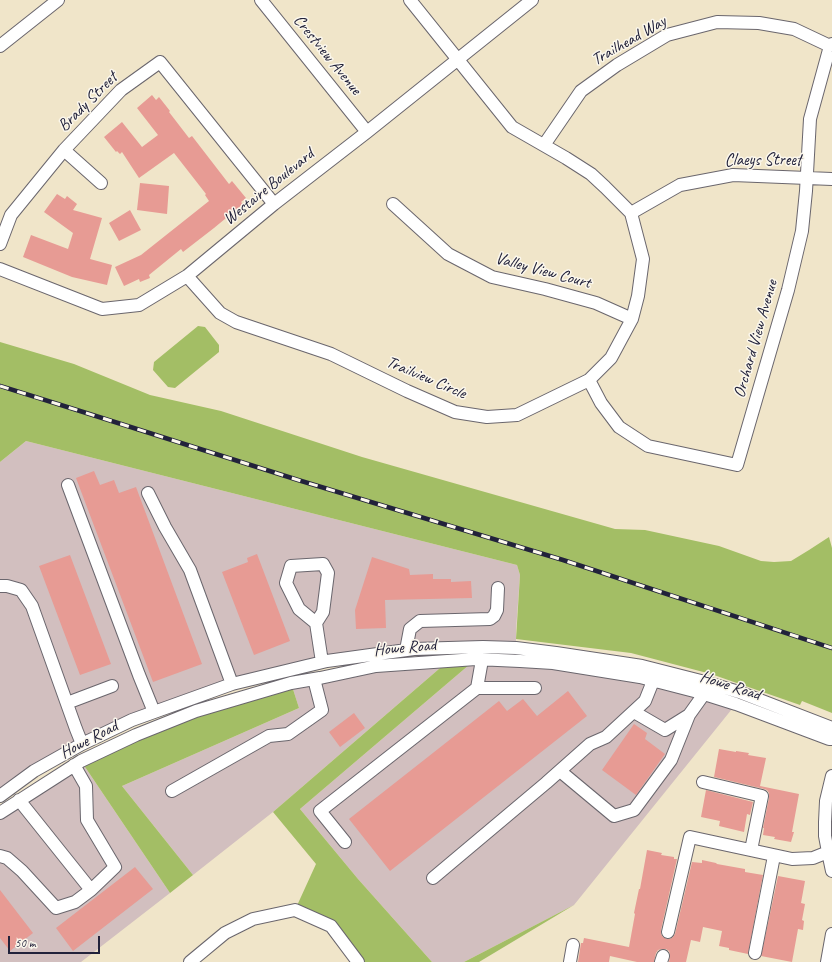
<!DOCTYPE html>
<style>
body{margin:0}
#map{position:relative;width:832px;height:962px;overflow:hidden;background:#f0e5c9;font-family:Caveat,sans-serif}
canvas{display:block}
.scale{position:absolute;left:8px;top:936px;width:92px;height:18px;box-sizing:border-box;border:2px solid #22223b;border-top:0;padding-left:5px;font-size:12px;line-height:14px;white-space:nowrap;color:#22223b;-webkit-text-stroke:3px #fbf7ec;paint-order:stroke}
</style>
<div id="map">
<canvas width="832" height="962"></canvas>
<div class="scale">50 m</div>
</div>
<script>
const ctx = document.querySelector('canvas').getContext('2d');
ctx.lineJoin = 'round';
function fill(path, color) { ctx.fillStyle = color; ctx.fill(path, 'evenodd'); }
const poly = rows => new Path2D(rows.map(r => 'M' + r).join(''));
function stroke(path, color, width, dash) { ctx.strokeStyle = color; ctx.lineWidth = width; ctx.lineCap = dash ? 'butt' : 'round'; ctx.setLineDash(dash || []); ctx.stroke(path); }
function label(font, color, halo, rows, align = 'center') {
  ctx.font = font + ' Caveat,sans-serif'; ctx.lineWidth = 3; ctx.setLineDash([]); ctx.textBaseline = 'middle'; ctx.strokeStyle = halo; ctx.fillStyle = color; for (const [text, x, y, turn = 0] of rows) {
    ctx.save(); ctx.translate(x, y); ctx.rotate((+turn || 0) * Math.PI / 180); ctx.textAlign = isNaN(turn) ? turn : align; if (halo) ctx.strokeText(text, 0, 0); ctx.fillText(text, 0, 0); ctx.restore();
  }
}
fill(poly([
 [26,441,517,565,520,575,516,630,516,648,327,661,132,720,0,796,0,462],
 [476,659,553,663,736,704,574,905,464,962,432,962,358,879,300,809],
 [447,662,273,812,193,875,122,786,299,708,291,683],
 [81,761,170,893,81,962,0,962,0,813]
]), '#d2bfbf');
fill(poly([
 [198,326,205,327,219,345,219,352,175,388,168,387,153,370,154,362],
 [0,342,74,364,150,395,221,411,362,457,615,529,645,530,719,546,761,561,774,562,791,561,809,550,829,537,832,548,832,713,802,701,800,705,711,674,631,653,516,639,520,575,517,565,26,441,0,462],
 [476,659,300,809,358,879,432,962,358,962,331,926,295,910,316,864,273,812,447,662],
 [291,683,299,708,122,786,193,875,170,893,81,761,136,735],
 [574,905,479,962,464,962]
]), '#a3be65');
fill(poly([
 [152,95,156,100,159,97,170,111,169,112,189,138,192,136,229,184,232,181,246,198,241,202,243,204,214,228,183,252,181,249,149,275,150,278,140,282,139,279,124,286,115,267,141,255,209,201,205,195,206,194,174,153,139,178,122,152,120,154,117,151,116,152,104,137,122,122,142,147,158,135,137,108],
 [140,183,169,186,167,214,137,210],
 [57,194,65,199,67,196,77,204,73,210,102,218,90,259,112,265,107,285,72,277,23,257,31,235,68,249,73,233,44,212],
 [130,210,141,230,119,241,109,223],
 [94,471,100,485,114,480,119,493,136,487,202,664,153,682,76,478],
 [257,554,290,641,254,655,222,572,248,562,247,558],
 [70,555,111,664,80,675,39,566],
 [372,557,409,569,410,575,433,574,433,579,451,579,451,582,471,581,472,598,385,600,386,628,356,629,355,610],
 [568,691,587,716,390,871,349,819,499,701,507,711,523,699,537,716],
 [354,713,365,728,340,747,329,732],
 [634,724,647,733,645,739,665,754,636,795,602,770],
 [719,749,736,752,736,751,749,753,748,755,766,758,760,786,799,794,792,832,794,832,791,842,774,839,775,837,763,835,764,828,763,828,769,798,769,793,767,790,764,789,714,777],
 [706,790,753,802,750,815,747,814,744,832,719,826,720,821,701,817],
 [647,850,662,853,661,855,674,857,674,859,677,859,661,930,661,934,663,937,667,939,670,939,673,937,675,934,692,862,702,863,702,860,716,863,717,864,745,869,745,872,763,875,748,954,729,950,729,948,719,946,722,931,703,927,700,942,691,940,686,962,669,962,670,955,669,951,666,949,662,949,658,950,656,953,654,962,637,962,610,956,609,962,578,962,581,943,583,943,584,938,629,947,635,914,634,913,639,889,640,889],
 [135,867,153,889,73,951,56,928],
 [778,876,805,881,801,903,805,904,802,920,804,921,803,930,798,929,792,962,761,956],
 [0,890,33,933,10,951,0,938]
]), '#e79b94');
const minor = poly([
 [261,0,367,132],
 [0,46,58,0],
 [544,145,581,91,617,65,667,35,717,22,759,23,794,29,830,46],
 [64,150,101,183],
 [393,204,448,254,492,277,545,289,596,303,632,319],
 [631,213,680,185,733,175,832,179],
 [0,244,11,215,64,150,121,90,160,62,274,204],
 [0,269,102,309,139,305,187,276,274,204,367,132,532,0],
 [187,276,220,313,236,322,331,354,407,391,455,412,487,417,517,415,589,380,611,358,632,319,638,296,643,259,631,213,605,187,591,174,566,158,512,127,410,0],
 [589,380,601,403,619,427,648,446,737,465,788,290,802,231,806,191,810,119,830,46,832,44],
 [68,485,139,675,154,712],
 [148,493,165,527,190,570,232,684],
 [0,586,7,586,21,590,32,606,76,729,82,744],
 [316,623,323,612,328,573,323,564,291,566,286,583,299,609,316,623,322,662],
 [406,650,410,629,420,621,490,619,494,616,497,610,498,588],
 [477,688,535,688],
 [67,703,112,686],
 [634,712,665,730,689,715,704,694],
 [74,765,86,786,87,820,115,867,91,890],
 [560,771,614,816,634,810,671,760,689,715],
 [832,776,826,801,825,822,825,836,828,852,832,871],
 [703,782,762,796,751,850],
 [172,791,269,736,288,734,322,710,314,679],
 [0,796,34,771,82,744,132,720,232,684,327,661,414,649,483,647,516,648,556,653,642,666,701,681,739,692,832,728],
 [0,813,81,761,136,735,196,711,291,683,320,678,376,666,476,659,520,661,553,663,640,677,698,692,736,704,829,739,832,739],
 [345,842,320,811,477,688,482,660],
 [0,856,7,858,22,871,56,908,75,902,91,890,19,800],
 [433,878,546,783,590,744,606,737,645,701,653,681],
 [668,932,690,837,792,859,813,858,828,852],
 [755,953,774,856],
 [190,962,225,933,253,919,295,910,331,926,358,962],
 [570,962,573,945],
 [661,962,663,956],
 [827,962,832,934]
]);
stroke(minor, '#6a666d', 14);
stroke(minor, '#fff', 12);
const rail = poly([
 [0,386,80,411,298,480,563,560,832,648]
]);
stroke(rail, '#22223b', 4.5);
stroke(rail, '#fbf7ec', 3, [9]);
label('17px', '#22223b', '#fbf7ec', [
 ["Trailhead Way",629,41,-30],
 ["Crestview Avenue",327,55,51],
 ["Brady Street",88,102,-45],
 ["Claeys Street",763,161],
 ["Westaire Boulevard",269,187,-39],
 ["Valley View Court",543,271,15],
 ["Orchard View Avenue",756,339,-74],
 ["Trailview Circle",426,378,23],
 ["Howe Road",405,648,-5],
 ["Howe Road",730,686,18],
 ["Howe Road",89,740,-28]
]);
</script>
